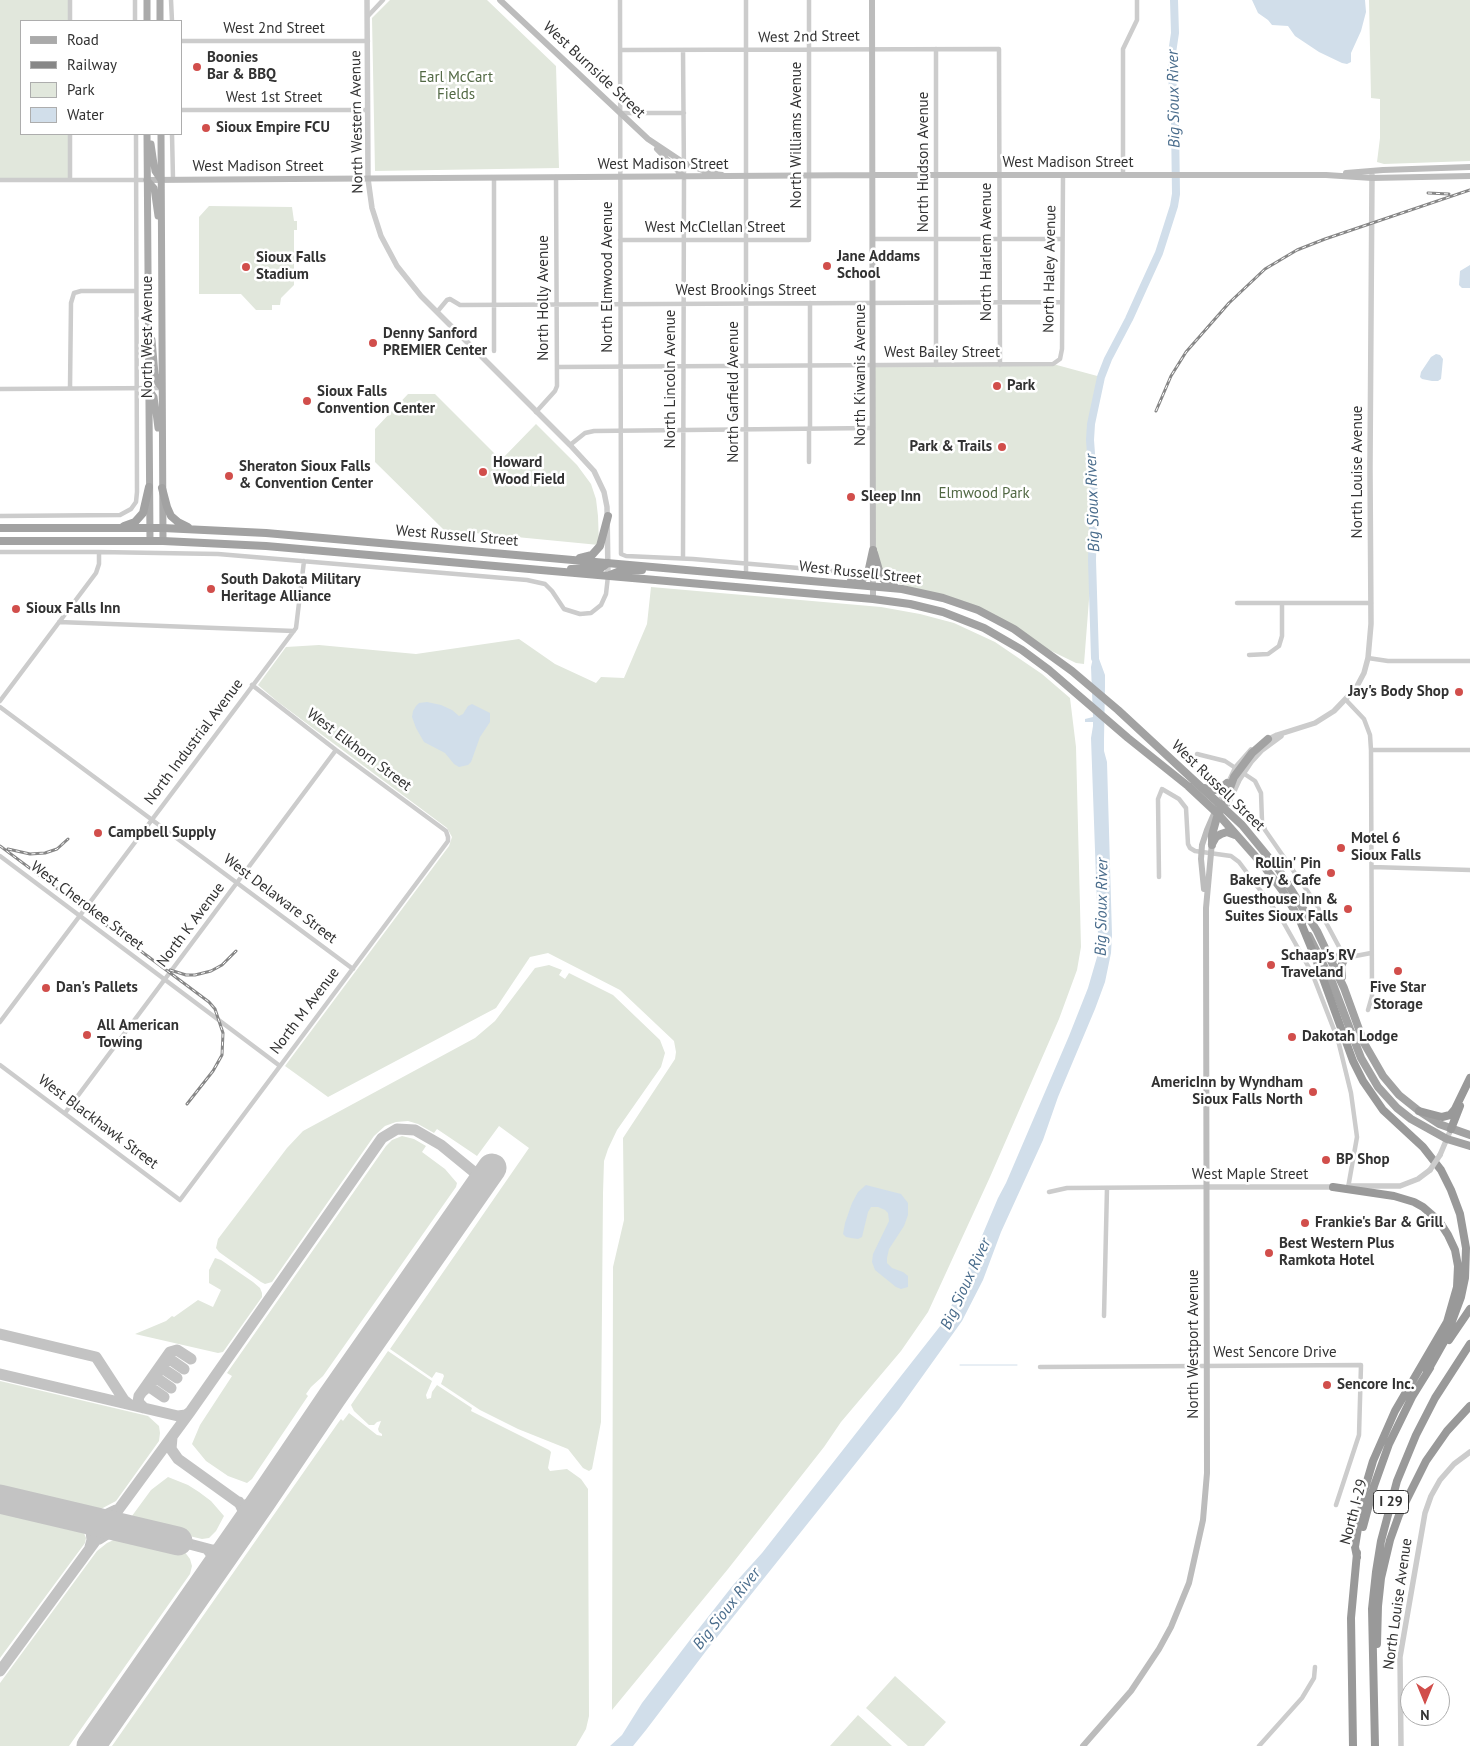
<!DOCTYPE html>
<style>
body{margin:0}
#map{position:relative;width:1470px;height:1746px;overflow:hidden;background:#fff;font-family:"PT Sans",sans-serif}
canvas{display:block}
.legend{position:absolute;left:20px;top:20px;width:162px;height:115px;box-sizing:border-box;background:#fff;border:1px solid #adadad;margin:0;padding:6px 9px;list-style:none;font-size:15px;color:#323232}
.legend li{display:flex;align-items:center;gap:10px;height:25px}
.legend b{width:25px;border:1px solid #adadad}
.north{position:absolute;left:1400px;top:1676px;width:50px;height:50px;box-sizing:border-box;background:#fff;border:1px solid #adadad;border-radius:50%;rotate:180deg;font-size:14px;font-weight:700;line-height:20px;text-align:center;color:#323232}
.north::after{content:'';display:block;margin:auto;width:18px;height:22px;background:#d14e4b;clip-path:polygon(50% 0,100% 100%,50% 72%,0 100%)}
</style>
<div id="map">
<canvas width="1470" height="1746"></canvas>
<ul class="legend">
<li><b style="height:6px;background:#aaa"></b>Road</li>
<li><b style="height:6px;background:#878787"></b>Railway</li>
<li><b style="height:14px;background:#e1e7dc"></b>Park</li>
<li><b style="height:14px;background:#d1deea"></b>Water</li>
</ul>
<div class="north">N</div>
</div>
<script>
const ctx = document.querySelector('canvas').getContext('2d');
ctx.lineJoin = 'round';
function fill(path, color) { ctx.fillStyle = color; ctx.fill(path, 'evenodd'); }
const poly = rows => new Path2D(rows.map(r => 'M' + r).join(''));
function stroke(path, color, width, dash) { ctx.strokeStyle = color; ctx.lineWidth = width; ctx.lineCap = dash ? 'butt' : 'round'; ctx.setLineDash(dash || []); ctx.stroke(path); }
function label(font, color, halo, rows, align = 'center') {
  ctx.font = font + ' "PT Sans",sans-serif'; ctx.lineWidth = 5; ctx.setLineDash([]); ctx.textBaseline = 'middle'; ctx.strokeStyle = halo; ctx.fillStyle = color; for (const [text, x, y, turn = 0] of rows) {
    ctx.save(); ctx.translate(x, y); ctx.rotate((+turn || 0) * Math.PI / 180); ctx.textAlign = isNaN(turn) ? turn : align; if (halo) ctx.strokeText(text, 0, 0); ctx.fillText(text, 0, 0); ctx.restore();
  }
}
fill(poly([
 [0,0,69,0,70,21,21,21,21,134,70,134,70,180,0,180],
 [390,0,487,0,556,66,559,168,375,171,372,18],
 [1369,0,1470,0,1470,161,1384,164,1377,162,1380,138,1380,99,1371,98],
 [209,206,292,207,294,221,297,221,297,230,294,230,294,285,281,298,280,305,272,305,272,310,256,310,241,294,199,294,199,217],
 [1053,364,1101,377,1091,424,1090,440,1094,494,1094,535,1084,664,1076,663,1037,644,990,615,881,577,873,550,874,365],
 [408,394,435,394,501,460,536,424,577,465,591,484,596,499,598,516,599,545,444,530,375,462,375,429],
 [651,587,881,607,920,614,954,623,995,642,1042,674,1070,698,1076,747,1081,947,1077,970,1059,1019,990,1177,928,1312,901,1351,841,1422,824,1447,728,1569,612,1710,613,1267,624,1220,623,1138,675,1059,676,1052,674,1041,620,990,548,953,530,957,496,1008,328,1097,285,1066,449,846,452,837,447,828,278,702,258,685,286,647,319,645,416,654,519,639,555,664,596,683,601,677,624,678,647,624],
 [549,965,562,970,559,975,565,979,569,973,613,995,660,1040,665,1053,661,1067,617,1130,608,1149,604,1161,603,1193,601,1422,592,1469,589,1471,583,1468,568,1449,518,1429,480,1410,441,1384,444,1376,443,1374,436,1372,432,1378,390,1349,529,1148,499,1126,477,1156,437,1129,434,1133,418,1124,408,1121,396,1122,385,1126,374,1136,272,1282,265,1284,261,1282,219,1252,216,1248,218,1239,287,1148,303,1131,475,1038,495,1021,535,968],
 [402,1136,414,1139,426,1146,422,1152,445,1169,457,1183,456,1187,323,1376,311,1387,306,1394,308,1396,252,1479,247,1483,228,1476,206,1461,192,1444,200,1425,232,1376,227,1373,386,1146,392,1140],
 [215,1258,221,1260,253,1282,260,1288,262,1293,262,1297,223,1352,218,1353,135,1334,166,1321,172,1316,174,1317,198,1300,213,1307,221,1290,209,1283,209,1270],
 [388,1351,432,1381,426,1395,427,1399,431,1398,432,1392,437,1385,472,1408,471,1411,549,1450,551,1452,548,1468,550,1471,567,1469,581,1479,588,1489,589,1716,586,1729,579,1741,576,1746,112,1746,338,1423,341,1419,343,1421,349,1413,377,1435,382,1436,382,1434,379,1432,378,1429,381,1421,377,1422,374,1425,369,1425,354,1411,351,1405],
 [0,1381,148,1416,159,1426,160,1433,159,1441,116,1501,99,1510,83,1511,0,1492],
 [168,1477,188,1485,199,1492,211,1501,224,1516,216,1531,209,1538,202,1539,134,1523,129,1520,151,1490],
 [0,1506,76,1524,82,1528,86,1538,85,1543,0,1658],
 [118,1538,137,1538,178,1548,184,1551,190,1559,192,1566,190,1574,69,1746,0,1746,0,1683,97,1551,107,1543],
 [895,1676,946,1722,924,1746,908,1746,866,1708],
 [858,1715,892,1746,830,1746]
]), '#e1e7dc');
fill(poly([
 [1252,0,1365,0,1366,12,1361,31,1351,53,1351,62,1347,64,1342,63,1319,52,1295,36,1288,26,1272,25,1268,20,1258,13],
 [1470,265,1470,288,1462,288,1459,285,1460,271],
 [1436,354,1440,355,1443,359,1441,379,1438,381,1432,381,1422,379,1420,377,1421,372,1431,357],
 [1095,648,1105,675,1105,686,1104,739,1104,751,1107,762,1112,935,1111,953,1105,982,1095,1009,1058,1097,1043,1140,1001,1232,983,1280,962,1321,899,1409,706,1651,646,1730,633,1746,610,1746,622,1735,642,1703,693,1636,734,1584,762,1553,941,1325,957,1295,998,1198,1006,1183,1069,1036,1088,988,1097,957,1098,934,1091,738,1093,726,1093,722,1085,722,1085,719,1093,717,1091,667],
 [427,702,441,705,452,710,459,716,463,714,468,706,472,704,490,713,490,722,480,737,471,762,468,765,459,767,454,764,445,753,424,742,416,728,412,717,413,711,416,706,419,703],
 [866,1185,901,1194,908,1203,908,1215,904,1226,889,1249,887,1258,887,1263,892,1268,903,1272,908,1276,908,1287,901,1289,896,1287,875,1270,872,1262,873,1254,889,1221,888,1213,885,1210,878,1207,871,1207,868,1212,862,1237,858,1239,851,1238,846,1237,843,1234,845,1223,852,1203,858,1192]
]), '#d1deea');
stroke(poly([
 [960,1365,1017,1365]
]), '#d1deea', 1);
stroke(poly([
 [1095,658,1092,560,1094,494,1090,440,1091,424,1101,377,1108,359,1129,319,1143,288,1159,253,1174,206,1176,194,1175,122,1172,74,1172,53,1175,33,1174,0]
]), '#d1deea', 8);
stroke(poly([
 [0,1334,96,1357,124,1400,129,1404],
 [163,1362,171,1360,184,1369],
 [156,1372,160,1369,165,1370,177,1378],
 [0,1374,178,1416,186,1415,190,1412],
 [150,1381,158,1379,171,1388],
 [143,1391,146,1388,151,1388,164,1397],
 [144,1408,138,1402,139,1396,170,1352,177,1350,191,1359],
 [172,1437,171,1449,178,1459,242,1505,251,1505,261,1502],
 [239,1502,245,1515,243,1528],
 [73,1516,86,1519,99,1518,116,1510],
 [77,1518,86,1523,91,1531,92,1540,90,1547],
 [99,1539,107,1534,119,1531,140,1532],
 [178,1541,212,1550,220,1550,230,1547],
 [208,1550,214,1558,214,1570],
 [0,1671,190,1412,382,1138,397,1129,415,1130,441,1145,474,1172,479,1178,478,1188]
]), '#c3c3c3', 11);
stroke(poly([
 [0,1499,178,1541],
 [91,1746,261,1502,332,1397,492,1168]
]), '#c3c3c3', 29);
stroke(poly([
 [70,0,70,21],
 [135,0,135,21],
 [171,0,172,21],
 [620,0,621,554,626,556,693,559,845,572],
 [368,16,383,0],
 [181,41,368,41],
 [936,49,936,365],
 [620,50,999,49,1000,365],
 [683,50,684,177,683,558],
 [181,110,367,110],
 [621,113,684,113],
 [172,134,173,179],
 [1123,175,1123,49,1137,20,1137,0],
 [494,178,494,351],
 [0,180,147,180],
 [70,180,70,134],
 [873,239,1062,239],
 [620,240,809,240,809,0],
 [437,312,447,300,450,299,460,305,1062,302],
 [557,367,1053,364,1060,359,1062,349,1063,175],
 [70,388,71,303,74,293,81,291,136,291],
 [0,389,162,388],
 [536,412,555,391,557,386,556,177],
 [809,429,809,462],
 [810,429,810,303],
 [570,445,585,433,594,431,873,428],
 [0,516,120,515,131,509,136,502,137,492,136,134],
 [0,552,99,552,218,554,527,580,545,584,552,591,564,609,580,614,591,613,601,605,606,594,608,576],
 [746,575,746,0],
 [1237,603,1371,603],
 [59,622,294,631],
 [1249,655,1268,654,1279,646,1282,636,1282,603],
 [1368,658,1388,661,1470,661],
 [1346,700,1364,719,1370,735,1371,750,1372,996,1368,1010],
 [0,701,96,573,99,564,99,552],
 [0,707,353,969],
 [1371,750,1470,750],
 [1197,754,1225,761,1255,781,1261,793,1262,821,1265,830,1315,902,1345,958,1371,953],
 [0,856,280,1066],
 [1372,867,1470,870],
 [1159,877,1158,799,1162,789,1179,799,1186,808,1188,844,1190,848,1195,851,1231,856,1239,862,1281,918,1312,973,1338,1040,1351,1093,1357,1137,1348,1188],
 [0,1022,296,628,304,561],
 [0,1065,180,1200,448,841,448,837,446,831,336,750,252,685],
 [65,1113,336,750],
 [1049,1192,1067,1188,1207,1187],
 [1104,1316,1107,1188],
 [1040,1367,1361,1365,1359,1435,1336,1505],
 [1259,1746,1302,1698,1314,1678,1315,1667]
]), '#ccc', 4.5);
stroke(poly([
 [367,0,368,179,372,208,381,236,397,266,421,296,570,445,594,471,604,492,607,507,608,576],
 [1265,741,1277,735,1315,723,1334,711,1356,688,1364,673,1368,658,1371,624,1370,467,1372,175],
 [1219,803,1236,767,1251,750],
 [1228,804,1239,780,1251,762,1262,750,1281,736],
 [1440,1155,1451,1129],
 [1349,1186,1400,1186,1418,1179,1430,1170],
 [1207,1187,1337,1187],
 [1401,1746,1400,1657,1425,1513,1431,1496,1440,1480,1454,1464,1470,1452]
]), '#ccc', 5.5);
stroke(poly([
 [500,0,648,139,684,163,705,171,722,175],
 [872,0,873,599],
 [657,149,684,177],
 [1346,173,1383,170,1470,167],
 [147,180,872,175,1326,175,1372,178,1470,176],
 [1204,889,1201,859,1202,845,1207,830,1217,807],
 [1083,1746,1131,1691,1159,1649,1171,1627,1189,1583,1203,1520,1207,1473,1206,908,1212,842]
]), '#bcbcbc', 6);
stroke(poly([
 [147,0,147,21],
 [160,0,160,21],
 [147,134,150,541],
 [161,134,163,541],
 [151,144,155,171,161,180],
 [147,180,154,188,158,216],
 [152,340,155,374,157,382,162,388],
 [148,388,154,397,158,428]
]), '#aaa', 7);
stroke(poly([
 [162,488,167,507,171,516,178,522,188,527],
 [124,526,135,522,143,513,149,487],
 [0,528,163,528,266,533,902,589,943,598,978,610,1014,629,1072,671,1118,710,1242,825,1279,870,1317,931,1344,988,1364,1043,1383,1076,1399,1095,1419,1111,1439,1124,1470,1135],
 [0,541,163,541,266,546,873,599,910,604,943,612,984,628,1022,650,1049,670,1128,738,1188,786,1218,814,1263,865,1282,890,1302,923],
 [874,553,881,577,887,583,894,586],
 [580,558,592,555,600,546,608,516],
 [571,569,601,568,608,563],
 [610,575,620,571,642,570],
 [851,581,863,579,868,573,873,550],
 [1204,788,1212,790,1219,790,1227,783],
 [1222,810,1234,777,1252,753,1268,739],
 [1212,844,1216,837,1221,834,1227,832,1235,835],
 [1212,845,1212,835,1219,810],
 [1309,936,1332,982,1361,1058,1378,1087,1397,1108,1411,1119,1447,1139,1470,1146],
 [1328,953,1338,958,1345,958,1341,966,1342,977]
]), '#a2a2a2', 8);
stroke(poly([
 [1299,918,1317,962,1353,1061,1363,1081,1383,1110,1423,1147,1441,1170,1451,1190,1460,1214,1466,1248,1465,1278,1461,1297,1445,1340,1427,1372],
 [1419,1111,1442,1117,1450,1115,1455,1109,1470,1078],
 [1451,1129,1460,1106],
 [1333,1187,1394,1196,1414,1202,1423,1207,1439,1221,1448,1235,1455,1250,1458,1266,1457,1287,1447,1322,1395,1411,1373,1461,1365,1488,1358,1528,1355,1547,1357,1557],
 [1449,1340,1470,1309],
 [1363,1527,1374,1486,1389,1444,1412,1397,1430,1368],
 [1377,1644,1378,1606,1381,1578,1390,1540,1399,1515,1426,1461,1447,1431,1470,1406],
 [1353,1746,1351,1618,1357,1553],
 [1375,1746,1372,1609,1376,1572,1381,1541,1397,1481,1416,1435,1435,1398,1470,1344]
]), '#999', 8);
const rail = poly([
 [1428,193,1449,194],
 [1156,411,1171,376,1186,352,1229,303,1265,269,1297,250,1325,239,1470,190],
 [0,846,209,1002,215,1009,223,1033,222,1055,213,1071,187,1104],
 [8,849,30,854,45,853,57,849,68,839],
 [170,970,186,975,195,975,211,971,222,965,236,951]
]);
stroke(rail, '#878787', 3);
stroke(rail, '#fff', 1, [4]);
stroke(poly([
 [1430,1170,1440,1155]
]), '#ccc', 5.5);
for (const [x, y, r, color] of [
 [197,67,5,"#d14e4b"],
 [206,128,5,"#d14e4b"],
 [827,266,5,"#d14e4b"],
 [246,267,5,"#d14e4b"],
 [373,343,5,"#d14e4b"],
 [997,386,5,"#d14e4b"],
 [307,401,5,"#d14e4b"],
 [1002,447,5,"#d14e4b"],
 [483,472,5,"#d14e4b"],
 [229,476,5,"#d14e4b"],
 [851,497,5,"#d14e4b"],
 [211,589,5,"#d14e4b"],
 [16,609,5,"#d14e4b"],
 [1459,692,5,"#d14e4b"],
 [98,833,5,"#d14e4b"],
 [1341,848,5,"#d14e4b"],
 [1331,873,5,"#d14e4b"],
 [1348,909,5,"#d14e4b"],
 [1271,965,5,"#d14e4b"],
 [1398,971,5,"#d14e4b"],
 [46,988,5,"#d14e4b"],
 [87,1035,5,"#d14e4b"],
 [1292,1037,5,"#d14e4b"],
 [1313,1092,5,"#d14e4b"],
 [1326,1160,5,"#d14e4b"],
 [1305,1223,5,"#d14e4b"],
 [1269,1253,5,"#d14e4b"],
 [1327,1385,5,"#d14e4b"]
]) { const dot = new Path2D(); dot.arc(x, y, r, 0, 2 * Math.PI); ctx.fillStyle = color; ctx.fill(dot); stroke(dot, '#fff', 2); }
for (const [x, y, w] of [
 [1391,1502,35]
]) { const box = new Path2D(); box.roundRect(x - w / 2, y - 11.5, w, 23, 4); ctx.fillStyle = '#fff'; ctx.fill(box); stroke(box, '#323232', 1); }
label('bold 14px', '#323232', null, [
 ["I 29",1391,1502]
]);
label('15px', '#323232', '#fff', [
 ["West 2nd Street",274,29],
 ["West 2nd Street",809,37,-1],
 ["West Burnside Street",594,70,43],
 ["West 1st Street",274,98],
 ["North Western Avenue",357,122,-91],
 ["North Williams Avenue",797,135,-90],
 ["North Hudson Avenue",924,162,-90],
 ["West Madison Street",1068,163],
 ["West Madison Street",663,165],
 ["West Madison Street",258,167],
 ["West McClellan Street",715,228],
 ["North Harlem Avenue",987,252,-90],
 ["North Haley Avenue",1050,269,-89],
 ["North Elmwood Avenue",608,277,-90],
 ["West Brookings Street",746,291],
 ["North Holly Avenue",544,298,-90],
 ["North West Avenue",148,337,-90],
 ["West Bailey Street",942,353],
 ["North Kiwanis Avenue",861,375,-90],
 ["North Lincoln Avenue",671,379,-90],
 ["North Garfield Avenue",734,392,-90],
 ["North Louise Avenue",1358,472,-90],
 ["West Russell Street",457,536,5],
 ["West Russell Street",860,573,6],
 ["North Industrial Avenue",194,742,-53],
 ["West Elkhorn Street",359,750,37],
 ["West Russell Street",1218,786,44],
 ["West Delaware Street",280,899,37],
 ["West Cherokee Street",87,906,37],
 ["North K Avenue",191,925,-53],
 ["North M Avenue",305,1011,-53],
 ["West Blackhawk Street",98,1122,37],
 ["West Maple Street",1250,1175],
 ["North Westport Avenue",1194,1344,-90],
 ["West Sencore Drive",1275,1353],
 ["North I-29",1354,1512,-75],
 ["North Louise Avenue",1398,1604,-82]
]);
label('bold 15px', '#323232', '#fff', [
 ["Boonies",207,58],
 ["Bar & BBQ",207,75],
 ["Sioux Empire FCU",216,128],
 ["Jane Addams",837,257],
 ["School",837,274],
 ["Sioux Falls",256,258],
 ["Stadium",256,275],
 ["Denny Sanford",383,334],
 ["PREMIER Center",383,351],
 ["Park",1007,386],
 ["Sioux Falls",317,392],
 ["Convention Center",317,409],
 ["Park & Trails",992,447,"right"],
 ["Howard",493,463],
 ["Wood Field",493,480],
 ["Sheraton Sioux Falls",239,467],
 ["& Convention Center",239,484],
 ["Sleep Inn",861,497],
 ["South Dakota Military",221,580],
 ["Heritage Alliance",221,597],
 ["Sioux Falls Inn",26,609],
 ["Jay's Body Shop",1449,692,"right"],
 ["Campbell Supply",108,833],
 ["Motel 6",1351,839],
 ["Sioux Falls",1351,856],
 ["Rollin' Pin",1321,864,"right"],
 ["Bakery & Cafe",1321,881,"right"],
 ["Guesthouse Inn &",1338,900,"right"],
 ["Suites Sioux Falls",1338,917,"right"],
 ["Schaap's RV",1281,956],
 ["Traveland",1281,973],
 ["Dan's Pallets",56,988],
 ["Five Star",1398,988,"center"],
 ["Storage",1398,1005,"center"],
 ["All American",97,1026],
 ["Towing",97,1043],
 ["Dakotah Lodge",1302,1037],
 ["AmericInn by Wyndham",1303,1083,"right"],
 ["Sioux Falls North",1303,1100,"right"],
 ["BP Shop",1336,1160],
 ["Frankie's Bar & Grill",1315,1223],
 ["Best Western Plus",1279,1244],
 ["Ramkota Hotel",1279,1261],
 ["Sencore Inc.",1337,1385]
], 'left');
label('15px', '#526944', '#fff', [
 ["Earl McCart",456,78],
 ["Fields",456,95],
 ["Elmwood Park",984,494]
]);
label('italic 16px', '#486b8b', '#fff', [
 ["Big Sioux River",1174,99,-91],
 ["Big Sioux River",1093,503,-92],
 ["Big Sioux River",1102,907,-89],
 ["Big Sioux River",966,1284,-65],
 ["Big Sioux River",727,1609,-52]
]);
</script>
